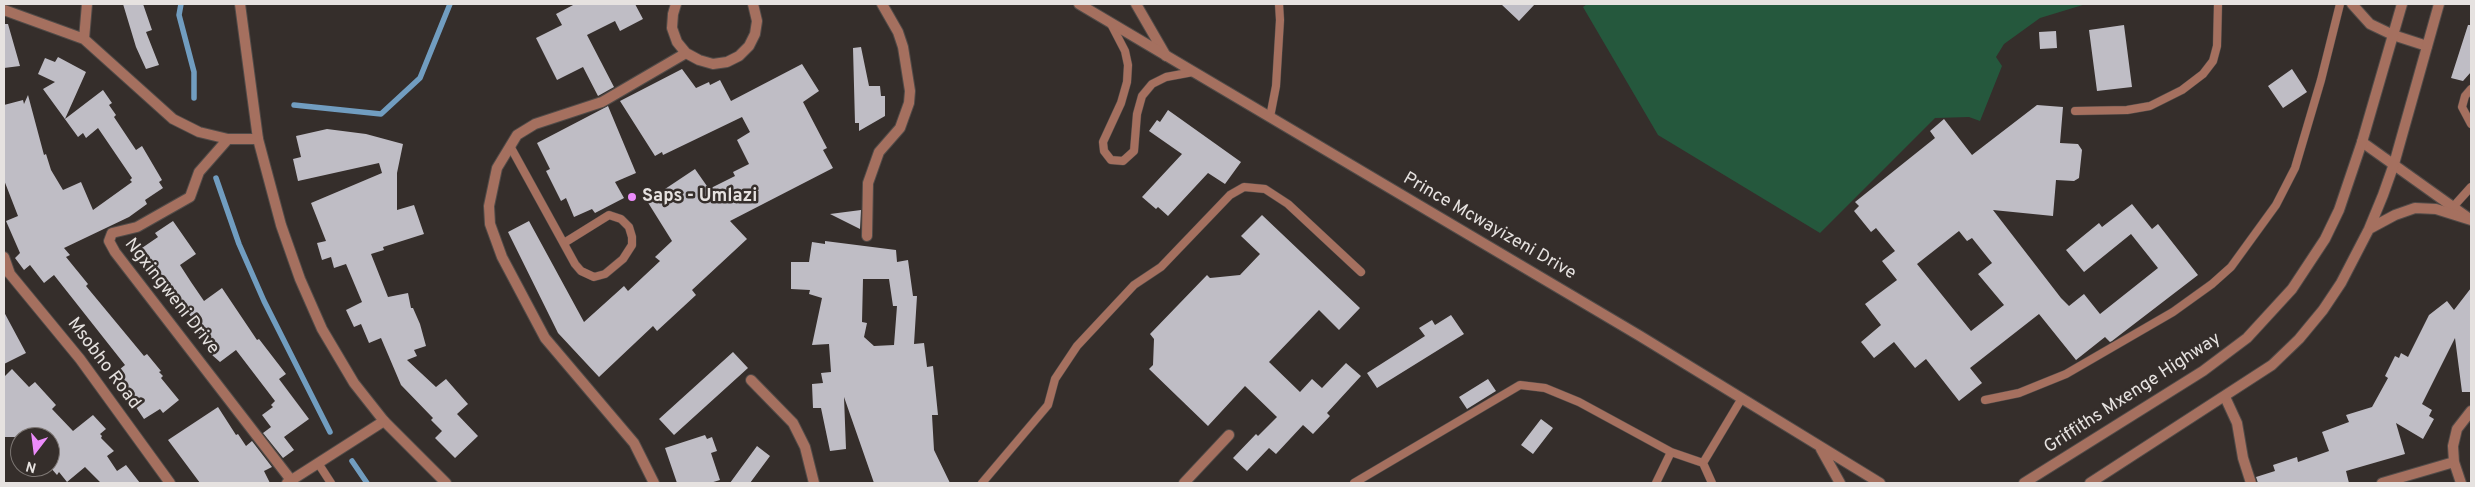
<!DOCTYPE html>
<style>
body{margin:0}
#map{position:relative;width:2475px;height:487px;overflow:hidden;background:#352e2b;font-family:Overpass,sans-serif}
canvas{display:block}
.frame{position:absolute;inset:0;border:5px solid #e6e2e0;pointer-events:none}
.north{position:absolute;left:10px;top:427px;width:50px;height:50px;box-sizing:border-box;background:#352e2b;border:1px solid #7c7673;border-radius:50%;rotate:195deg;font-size:14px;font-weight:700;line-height:20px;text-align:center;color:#e6e2e0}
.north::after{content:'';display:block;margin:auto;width:18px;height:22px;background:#ec8cfb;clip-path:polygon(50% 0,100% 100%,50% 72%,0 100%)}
</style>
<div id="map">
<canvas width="2475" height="487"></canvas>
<div class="frame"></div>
<div class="north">N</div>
</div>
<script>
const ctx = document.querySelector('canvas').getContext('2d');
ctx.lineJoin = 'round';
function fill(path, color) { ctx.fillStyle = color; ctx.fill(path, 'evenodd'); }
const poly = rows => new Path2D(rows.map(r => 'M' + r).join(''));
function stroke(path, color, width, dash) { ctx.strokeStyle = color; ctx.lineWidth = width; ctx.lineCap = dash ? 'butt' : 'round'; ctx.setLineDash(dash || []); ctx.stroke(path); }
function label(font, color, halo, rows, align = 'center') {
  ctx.font = font + ' Overpass,sans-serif'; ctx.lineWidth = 5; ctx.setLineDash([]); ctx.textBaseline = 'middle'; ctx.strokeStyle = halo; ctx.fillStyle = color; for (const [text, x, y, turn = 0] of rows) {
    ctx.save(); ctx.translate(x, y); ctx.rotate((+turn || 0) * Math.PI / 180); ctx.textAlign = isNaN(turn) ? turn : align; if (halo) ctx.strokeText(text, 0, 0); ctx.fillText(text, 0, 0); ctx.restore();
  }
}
fill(poly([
 [1587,4,2086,4,2040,18,2004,44,1996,57,2002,66,1980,121,1969,117,1935,118,1820,233,1658,135,1583,7]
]), '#25583d');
stroke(poly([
 [181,4,179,15,194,72,194,98],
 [294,105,381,114,420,78,450,4],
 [216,178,239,244,264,301,330,432],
 [352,461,367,483]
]), '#719dc0', 5.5);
fill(poly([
 [123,4,143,4,152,30,146,32,159,65,146,69,136,47],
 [575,4,635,4,643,19,620,31,615,21,587,35,614,87,598,96,583,67,557,80,536,38,562,25,556,14],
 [1501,4,1535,4,1519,21],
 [4,24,8,24,20,66,4,68],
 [2124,25,2132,87,2097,91,2089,30],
 [2468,25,2471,25,2471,72,2463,81,2451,78],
 [2056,31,2057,48,2040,49,2039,32],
 [861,47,869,86,880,86,881,96,885,96,885,116,859,131,859,123,855,123,853,48],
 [58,57,86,72,65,119,103,90,112,103,109,105,116,115,114,117,136,150,142,146,162,180,159,182,163,188,145,200,147,204,129,217,64,248,70,255,66,257,88,284,86,286,144,356,147,354,161,371,159,372,163,376,161,378,179,400,163,413,160,409,144,419,127,394,124,397,109,378,125,365,54,275,44,283,30,265,24,270,15,258,20,253,6,221,18,216,4,180,4,105,23,100,24,104,28,95,44,155,46,154,51,170,63,190,81,182,93,210,132,182,130,180,132,178,98,128,86,138,83,133,78,137,43,89,55,82,38,74,45,58,55,62],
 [802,64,819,91,803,102,827,148,823,150,833,168,730,221,747,239,692,290,696,295,657,331,653,326,599,377,558,333,508,232,529,221,584,322,624,286,628,291,660,261,655,257,672,241,647,201,695,169,709,189,735,176,733,172,749,164,737,140,750,132,742,117,663,155,662,152,655,156,620,101,682,69,696,88,709,82,710,85,720,80,731,101],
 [2292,69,2307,92,2283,108,2268,86],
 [2037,105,2063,107,2060,143,2078,144,2082,150,2079,178,2074,181,2056,180,2053,216,1993,210,2061,298,2069,306,2084,294,2100,314,2158,268,2131,234,2084,272,2066,250,2099,223,2102,227,2132,204,2152,229,2158,224,2198,275,2112,341,2110,342,2105,337,2076,360,2039,314,1970,368,1982,383,1959,401,1926,359,1915,368,1894,342,1874,358,1861,342,1881,325,1865,304,1897,280,1882,261,1895,251,1876,228,1871,232,1854,211,1859,206,1855,202,1935,138,1930,131,1944,119,1972,155],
 [1959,231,1967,241,1972,238,1992,263,1978,274,2004,305,1971,331,1917,264],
 [608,106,636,173,615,182,624,198,595,213,592,209,574,217,566,198,561,201,546,171,550,169,537,143],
 [1168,110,1241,162,1225,184,1208,173,1168,216,1158,207,1156,209,1142,197,1182,154,1149,131,1157,120,1160,122],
 [327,129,366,134,403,144,397,173,397,210,414,205,424,234,383,247,384,250,371,254,388,297,408,293,411,308,413,308,420,324,426,346,414,350,417,356,407,360,436,387,446,379,468,404,457,414,478,436,455,458,435,438,442,431,431,420,433,418,401,385,381,338,369,343,361,324,354,327,346,310,362,302,346,264,334,268,331,257,322,260,317,243,326,241,311,203,382,173,379,163,298,181,293,159,301,157,296,136],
 [861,210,860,229,830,214],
 [1262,215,1360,308,1339,330,1319,310,1269,362,1300,392,1312,379,1322,388,1346,363,1361,376,1327,413,1330,416,1313,434,1303,425,1276,454,1269,448,1247,471,1233,458,1256,434,1258,436,1277,417,1245,386,1208,426,1149,369,1153,365,1154,339,1150,334,1207,275,1210,278,1240,275,1260,254,1241,236],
 [173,221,196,254,180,265,191,282,204,301,222,288,257,340,259,339,286,374,279,379,309,419,284,437,294,450,283,458,263,433,271,427,262,415,273,407,271,405,275,401,236,350,220,362,212,355,204,344,196,328,198,327,167,282,154,265,151,267,139,250,158,237,155,233],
 [825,241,896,250,897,262,908,260,913,296,917,296,914,344,924,343,927,367,933,366,938,415,932,415,934,450,950,483,874,483,844,397,846,449,830,451,821,408,813,408,812,384,823,383,821,373,831,372,829,344,812,345,822,298,809,294,810,290,791,289,791,262,809,262,812,242,825,244],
 [863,279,889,279,893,306,897,306,894,345,874,346,864,337,867,323,862,322],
 [2471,288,2471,392,2462,392,2455,338,2422,404,2432,410,2429,416,2434,419,2423,439,2396,423,2405,454,2346,471,2349,483,2258,483,2256,477,2275,471,2273,465,2297,457,2298,462,2329,451,2322,432,2349,422,2346,415,2372,407,2388,378,2385,376,2395,356,2399,358,2401,353,2408,357,2429,315,2447,301,2454,310],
 [4,312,26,353,4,364],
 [1451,315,1464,334,1377,388,1367,373,1425,336,1419,328,1432,320,1435,325],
 [733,352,748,368,674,435,659,419],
 [12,369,29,387,35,382,56,405,52,409,73,431,93,415,106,429,100,434,102,436,101,438,114,451,107,456,117,471,126,465,140,483,98,483,100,482,85,467,67,482,59,472,57,475,50,467,50,437,4,437,4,377],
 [1488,379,1496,391,1467,409,1459,397],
 [218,407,236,435,238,434,246,446,252,441,272,467,264,471,270,483,200,483,168,440],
 [1541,419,1553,428,1533,454,1521,445],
 [705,435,707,439,712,437,717,451,711,453,720,480,710,483,677,483,665,448],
 [757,446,770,456,750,483,730,483]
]), '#bfbdc5');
const service = poly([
 [1111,24,1125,51,1128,65,1127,82,1121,103,1103,142,1104,151,1111,160,1123,161,1134,151,1137,114,1142,96,1152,84,1166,77,1193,72],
 [2471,89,2465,96,2462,107,2471,124],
 [2075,111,2127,110,2150,106,2182,90,2203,74,2213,61,2217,46,2218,4],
 [1270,117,1276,86,1280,20,1279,4],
 [510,146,575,264,581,271,594,277,605,274,623,259,632,245,632,237,629,227,621,219,609,215,564,243],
 [2453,207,2471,187],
 [1985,400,2019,393,2066,374,2173,312,2212,284,2231,267,2276,205,2295,168,2321,80,2340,4],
 [318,463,331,483],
 [1703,463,1742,398],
 [982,483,1048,405,1055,379,1077,346,1134,285,1161,267,1230,195,1244,187,1265,189,1288,204,1361,272],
 [1354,483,1520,385,1545,388,1579,402,1671,452,1703,463,1712,483],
 [1656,483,1671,452]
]);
const minor = poly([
 [676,4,673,14,672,28,677,42,686,53,699,60,713,64,727,62,739,56,749,46,755,34,757,21,753,4],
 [1136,4,1166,56],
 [2352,4,2370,24,2393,35,2427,46],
 [4,10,84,39,173,119,199,132,228,139,258,139],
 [84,39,87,4],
 [228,139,199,172,190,197,137,227,112,233,109,241,115,252,291,480],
 [2362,142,2467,217],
 [867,236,868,183,879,152,900,128,909,103,910,91,903,47,898,32,882,4],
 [4,257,10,274],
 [4,269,10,274,80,359,170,483],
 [751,380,793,423,805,447,814,483],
 [2225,397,2237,423,2243,458,2251,483],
 [287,483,384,421],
 [654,483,634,443,545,338,502,257,490,224,489,206,497,168,517,135,535,124,602,102,686,53],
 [1184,483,1229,435],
 [2382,483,2454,462],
 [2461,483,2454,462,2453,446,2457,429,2471,411]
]);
const tertiary = poly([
 [240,4,258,139,281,225,300,279,322,329,354,383,384,421,446,483],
 [1079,4,1640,336,1880,483],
 [2369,229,2395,215,2415,208,2436,209,2471,220],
 [1821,449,1840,483],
 [2024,483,2203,371,2247,338,2292,289,2325,239,2339,210,2362,142,2402,4],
 [2090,483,2272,365,2299,339,2323,310,2341,283,2369,229,2383,195,2394,164,2439,4]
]);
stroke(service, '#514b48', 9);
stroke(minor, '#514b48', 12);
stroke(tertiary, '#514b48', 12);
stroke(service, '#a5705f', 8);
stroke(minor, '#a5705f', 10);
stroke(tertiary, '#a5705f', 10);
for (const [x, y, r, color] of [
 [632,197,5,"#ec8cfb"]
]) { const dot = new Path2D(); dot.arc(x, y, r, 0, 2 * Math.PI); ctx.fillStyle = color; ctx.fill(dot); stroke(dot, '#352e2b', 2); }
label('bold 18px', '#e6e2e0', '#352e2b', [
 ["Saps - Umlazi",642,197]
], 'left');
label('18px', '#e6e2e0', '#352e2b', [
 ["Prince Mcwayizeni Drive",1489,227,30],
 ["Ngxingweni Drive",171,297,52],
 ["Msobho Road",103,364,53],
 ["Griffiths Mxenge Highway",2133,394,-33]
]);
</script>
